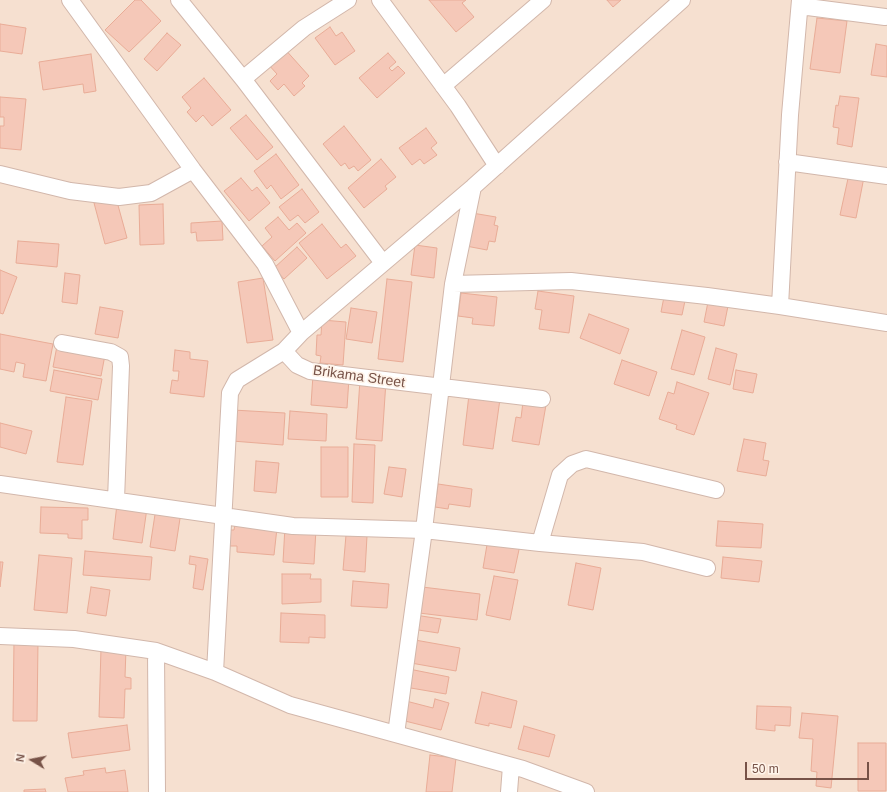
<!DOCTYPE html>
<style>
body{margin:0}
#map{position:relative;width:887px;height:792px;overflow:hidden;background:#feefe2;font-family:Helvetica,sans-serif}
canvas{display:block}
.north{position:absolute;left:12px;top:740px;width:40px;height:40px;-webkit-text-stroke:3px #fff4ea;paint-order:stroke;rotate:280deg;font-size:11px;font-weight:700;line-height:16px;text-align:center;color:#775247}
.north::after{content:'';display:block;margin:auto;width:14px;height:18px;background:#775247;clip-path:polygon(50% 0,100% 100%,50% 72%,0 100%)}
.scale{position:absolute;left:745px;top:762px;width:124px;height:18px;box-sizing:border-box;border:2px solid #775247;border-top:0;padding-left:5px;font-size:12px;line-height:14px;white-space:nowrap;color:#775247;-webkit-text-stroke:3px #fff4ea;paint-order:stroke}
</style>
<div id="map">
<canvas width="887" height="792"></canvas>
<div class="north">N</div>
<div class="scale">50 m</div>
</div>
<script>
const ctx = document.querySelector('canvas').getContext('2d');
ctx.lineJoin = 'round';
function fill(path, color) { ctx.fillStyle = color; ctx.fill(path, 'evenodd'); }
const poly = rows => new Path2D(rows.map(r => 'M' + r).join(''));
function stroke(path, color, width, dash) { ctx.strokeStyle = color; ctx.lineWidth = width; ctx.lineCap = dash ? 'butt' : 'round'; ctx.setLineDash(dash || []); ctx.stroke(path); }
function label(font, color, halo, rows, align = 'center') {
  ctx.font = font + ' Helvetica,sans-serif'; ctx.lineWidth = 3.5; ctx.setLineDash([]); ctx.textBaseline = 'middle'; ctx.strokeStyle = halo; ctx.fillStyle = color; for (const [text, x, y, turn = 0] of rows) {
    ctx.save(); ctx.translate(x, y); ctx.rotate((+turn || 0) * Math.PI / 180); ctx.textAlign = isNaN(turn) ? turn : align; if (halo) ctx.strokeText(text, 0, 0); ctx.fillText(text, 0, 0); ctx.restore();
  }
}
fill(poly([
 [0,0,887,0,887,792,0,792]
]), '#f6e0d0');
const building = poly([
 [135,0,141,0,161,21,129,52,105,30,135,0],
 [429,0,466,0,462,3,474,17,456,32,429,0],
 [607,0,621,0,613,7,607,0],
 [817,18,847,21,840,73,810,69,817,18],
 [0,24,26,28,22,54,0,51,0,24],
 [330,27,336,36,342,32,355,51,335,65,315,38,330,27],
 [167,33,181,45,157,71,144,59,167,33],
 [876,44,887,46,887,77,871,75,876,44],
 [283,47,309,76,302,83,305,86,294,96,284,84,278,90,270,81,277,74,267,63,283,47],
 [388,53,396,62,389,68,392,71,398,66,405,73,377,98,359,78,388,53],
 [91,54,96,91,84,93,83,84,43,90,39,62,91,54],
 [204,78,231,110,212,126,203,115,196,122,187,112,191,108,182,97,204,78],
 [840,96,859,98,852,147,837,144,839,128,833,127,836,105,838,106,840,96],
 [0,97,26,99,21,150,0,148,0,126,4,126,4,117,0,117,0,97],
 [246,115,273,147,257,160,230,128,246,115],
 [344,126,371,160,358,171,354,166,349,169,345,163,341,166,323,144,344,126],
 [426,128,437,143,431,148,437,155,424,164,420,159,412,165,399,148,426,128],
 [276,154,299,185,281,199,271,185,267,189,254,171,276,154],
 [381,159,396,177,385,186,387,189,364,208,348,188,381,159],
 [849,174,864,177,856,218,840,215,849,174],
 [241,178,252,191,257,187,270,203,249,221,224,191,241,178],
 [302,189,319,212,305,223,298,215,290,221,279,207,302,189],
 [116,198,127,238,105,244,94,203,116,198],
 [163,204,164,244,140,245,139,205,163,204],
 [472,213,496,217,494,225,498,226,495,242,489,241,487,250,466,246,472,213],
 [278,217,289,230,297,223,306,233,275,261,262,246,272,237,265,228,278,217],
 [222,221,223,240,197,241,196,232,191,233,191,223,222,221],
 [322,224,341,248,346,244,356,256,327,279,299,243,322,224],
 [18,241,59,244,57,267,16,263,18,241],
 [415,245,437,248,434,278,411,275,415,245],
 [297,247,307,258,284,279,274,268,297,247],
 [0,270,17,277,3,314,0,313,0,270],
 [65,273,80,275,77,304,62,302,65,273],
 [263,278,273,340,247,343,238,282,263,278],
 [387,279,412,282,403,362,378,359,387,279],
 [538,291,574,296,569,333,539,329,542,310,535,309,538,291],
 [665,292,686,296,682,315,661,312,665,292],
 [461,293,497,297,494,326,472,324,473,318,458,316,461,293],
 [709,297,729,301,724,326,704,322,709,297],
 [100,307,123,311,118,338,95,334,100,307],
 [351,308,377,312,372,343,346,339,351,308],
 [589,314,629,329,620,354,580,338,589,314],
 [322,320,346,322,343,365,320,363,321,356,316,355,317,335,321,335,322,320],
 [682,330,705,337,694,375,671,369,682,330],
 [0,334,53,344,46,381,23,377,25,364,16,362,14,372,0,369,0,334],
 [57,346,105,355,101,376,53,367,57,346],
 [716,348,737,354,730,385,708,379,716,348],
 [175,350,190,352,190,359,208,361,204,397,170,393,172,380,178,381,179,371,173,371,175,350],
 [622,360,657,372,649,396,614,384,622,360],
 [54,370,102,379,98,400,50,391,54,370],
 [736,370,757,374,753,393,733,389,736,370],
 [313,375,349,378,347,408,311,405,313,375],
 [360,380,386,381,382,441,356,439,360,380],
 [677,382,709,393,694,435,676,429,677,425,659,419,668,392,674,394,677,382],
 [469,395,500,399,493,449,463,445,469,395],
 [66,397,92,401,83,465,57,462,66,397],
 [523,402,546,405,539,445,512,441,516,417,521,418,523,402],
 [233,410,285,413,283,445,232,441,233,410],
 [290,411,327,414,326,441,288,439,290,411],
 [0,423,32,431,26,454,0,447,0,423],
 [744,439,766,443,763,460,769,461,766,476,737,471,744,439],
 [354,444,375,445,373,503,352,502,354,444],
 [321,447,348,447,348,497,321,497,321,447],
 [256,461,279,463,276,493,254,491,256,461],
 [389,467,406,469,402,497,384,494,389,467],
 [438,484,472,489,470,507,449,504,448,509,435,507,438,484],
 [117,504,147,508,142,543,113,539,117,504],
 [41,507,88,508,88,520,82,520,82,539,68,538,68,534,40,533,41,507],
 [156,508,181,512,175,551,150,547,156,508],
 [718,521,763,524,761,548,716,546,718,521],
 [235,524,277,528,274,555,237,552,237,546,229,546,230,530,234,530,235,524],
 [285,527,316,529,314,564,283,562,285,527],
 [346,535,367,536,365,572,343,570,346,535],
 [488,539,520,545,514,573,483,568,488,539],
 [85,551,152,557,150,580,83,575,85,551],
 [39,555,72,558,67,613,34,610,39,555],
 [190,556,208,559,203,590,193,588,196,565,189,564,190,556],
 [723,557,762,561,759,582,721,578,723,557],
 [0,562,3,562,0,587,0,562],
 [576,563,601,568,593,610,568,605,576,563],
 [282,574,311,574,310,579,321,579,321,602,282,604,282,574],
 [494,576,518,580,510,620,486,615,494,576],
 [353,581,389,584,387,608,351,606,353,581],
 [91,587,110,590,106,616,87,613,91,587],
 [422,587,480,594,477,620,419,613,422,587],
 [281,613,325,615,325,638,309,637,309,643,280,642,281,613],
 [415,615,441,619,438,633,412,629,415,615],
 [415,640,460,648,456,671,411,663,415,640],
 [14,641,38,641,37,721,13,721,14,641],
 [101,649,126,649,125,677,131,678,131,689,125,689,124,718,99,717,101,649],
 [409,669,449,677,446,694,405,687,409,669],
 [482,692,517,701,511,728,489,723,489,726,475,723,482,692],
 [435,699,449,703,441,730,401,720,406,701,433,708,435,699],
 [757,706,791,707,790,726,775,725,775,731,756,729,757,706],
 [802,713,838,716,831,788,816,786,817,772,811,771,813,739,799,738,802,713],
 [127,725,130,750,72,758,68,733,127,725],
 [524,726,555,735,549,757,518,749,524,726],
 [858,743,886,743,886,791,858,791,858,743],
 [430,755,456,758,452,792,426,792,430,755],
 [105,768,106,773,125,770,128,792,68,792,65,778,84,775,83,771,105,768],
 [45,789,46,792,24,792,24,790,45,789]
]);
fill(building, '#f5c8b8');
stroke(building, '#e9ac97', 1);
const street = poly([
 [70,0,193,170,265,264,301,333,473,187,682,0],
 [179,0,243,79,383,263],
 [380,0,458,106,497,166],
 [800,6,885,17],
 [243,79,304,28,348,0],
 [443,86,543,0],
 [787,162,887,176],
 [0,174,70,191,119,197,151,193,193,170],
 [453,284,571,281,707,296,780,306,790,115,800,0],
 [780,306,887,323],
 [62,343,111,352,120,357,121,366,116,500],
 [284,351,297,365,310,371,542,399],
 [0,484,293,526,424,530,540,543,643,552,707,568],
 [540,543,560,475,572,464,586,459,716,490],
 [0,636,74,639,156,651,215,672,290,705,523,769,586,792],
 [156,651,157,792],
 [215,672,230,393,237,380,284,351,301,333],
 [396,734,424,530,453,284,473,187],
 [509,792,511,766]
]);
stroke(street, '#d2b7ab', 18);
stroke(street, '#fff', 16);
label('14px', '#775247', '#fff4ea', [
 ["Brikama Street",359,377,8]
]);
</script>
